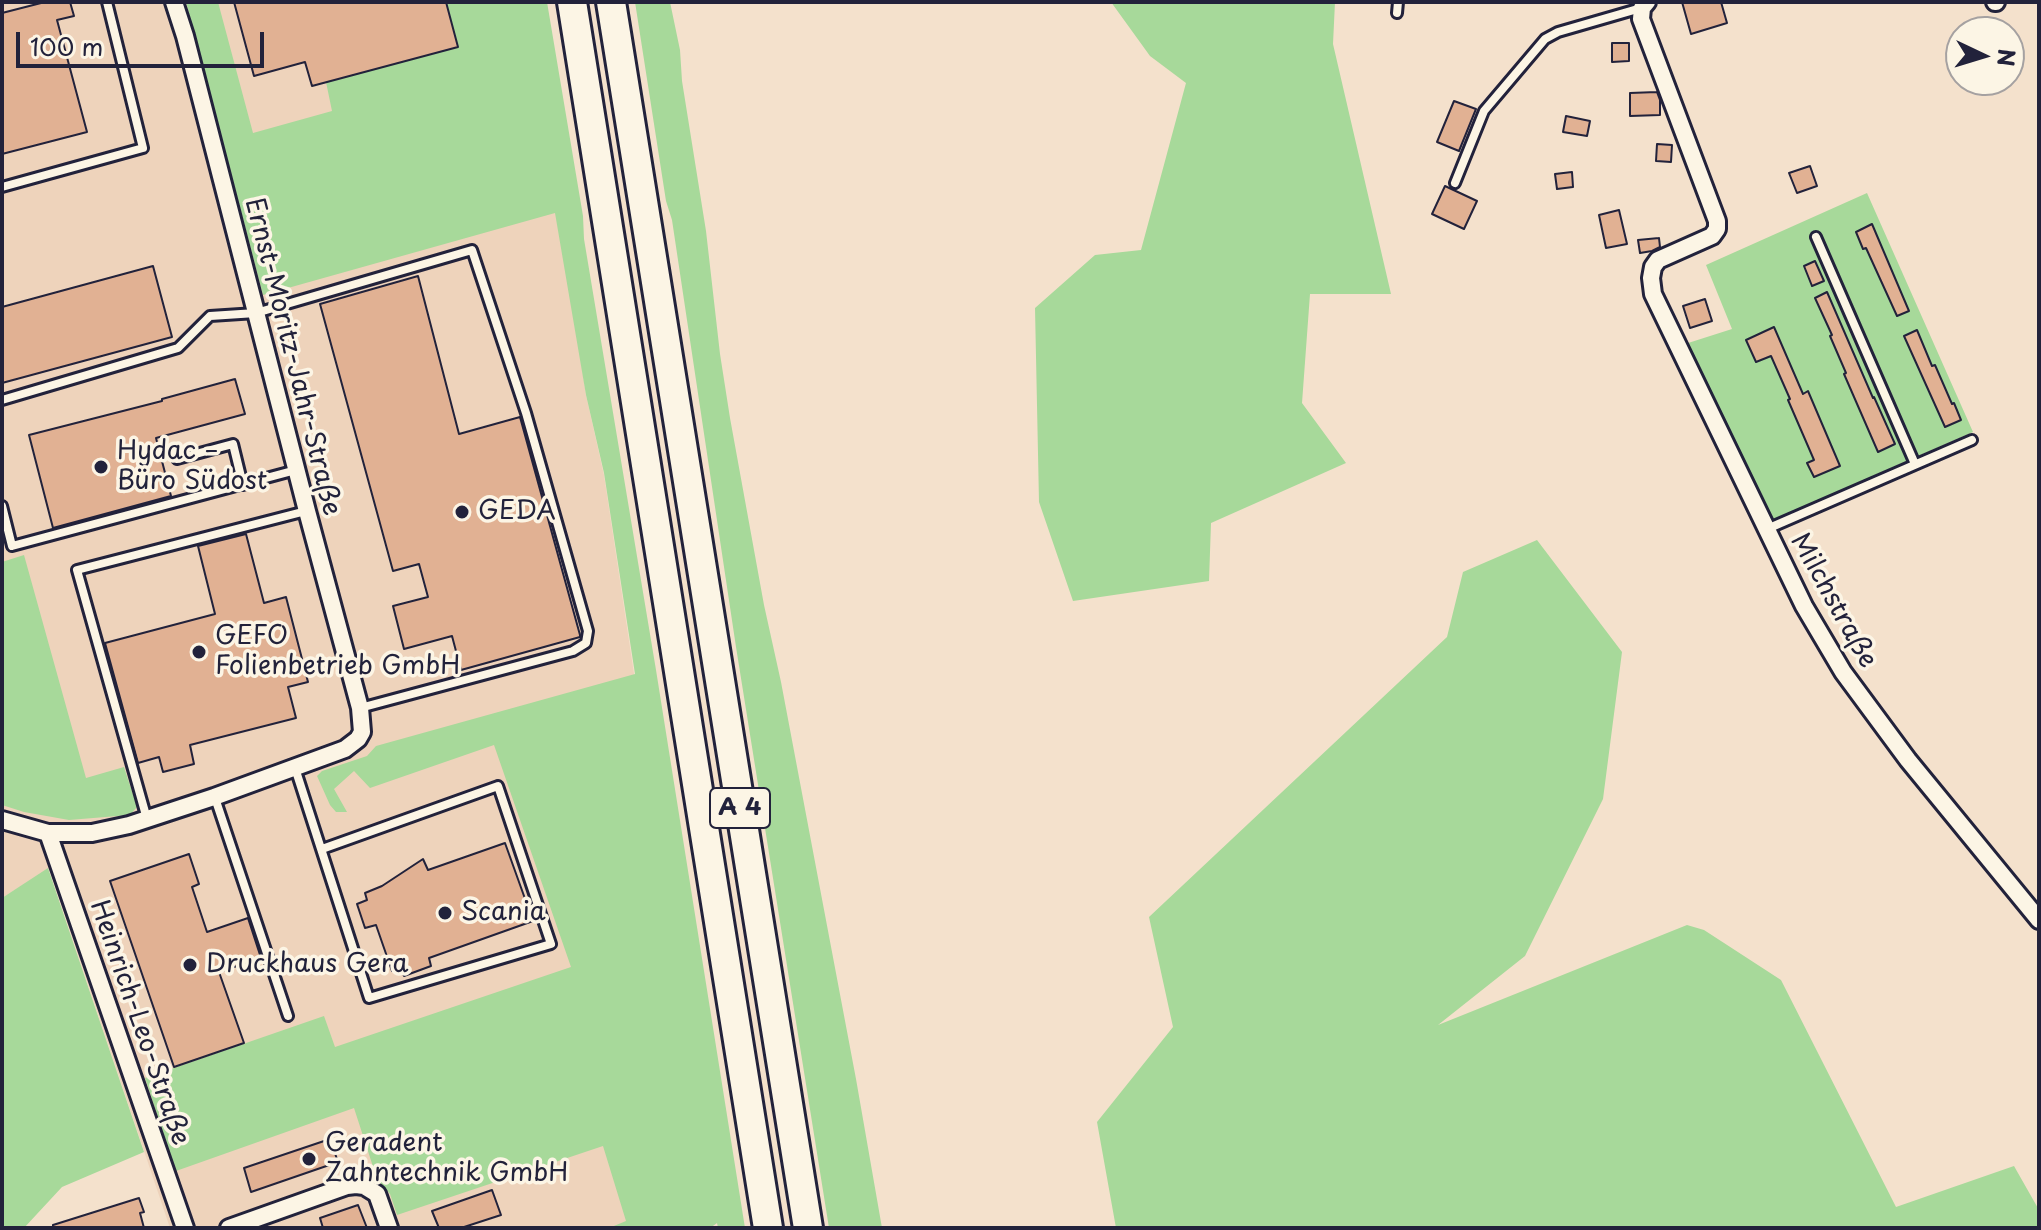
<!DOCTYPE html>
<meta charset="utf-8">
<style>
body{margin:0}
#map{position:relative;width:2041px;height:1230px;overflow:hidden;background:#f4e1cc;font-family:"Playpen Sans",sans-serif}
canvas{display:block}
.frame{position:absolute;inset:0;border:4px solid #22223b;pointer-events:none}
.north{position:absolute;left:1945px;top:16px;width:80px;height:80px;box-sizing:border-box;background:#fcf5e5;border:2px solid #a5a1a1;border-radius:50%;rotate:94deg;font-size:22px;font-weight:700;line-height:32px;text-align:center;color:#22223b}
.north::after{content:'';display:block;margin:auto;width:28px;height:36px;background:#22223b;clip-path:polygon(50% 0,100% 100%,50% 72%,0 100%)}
.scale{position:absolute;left:16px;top:32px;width:248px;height:36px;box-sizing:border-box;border:4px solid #22223b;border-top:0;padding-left:10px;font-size:24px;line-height:28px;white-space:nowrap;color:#22223b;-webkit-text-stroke:6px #fcf5e5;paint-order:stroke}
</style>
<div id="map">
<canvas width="2041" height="1230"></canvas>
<div class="frame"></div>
<div class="north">N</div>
<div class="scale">100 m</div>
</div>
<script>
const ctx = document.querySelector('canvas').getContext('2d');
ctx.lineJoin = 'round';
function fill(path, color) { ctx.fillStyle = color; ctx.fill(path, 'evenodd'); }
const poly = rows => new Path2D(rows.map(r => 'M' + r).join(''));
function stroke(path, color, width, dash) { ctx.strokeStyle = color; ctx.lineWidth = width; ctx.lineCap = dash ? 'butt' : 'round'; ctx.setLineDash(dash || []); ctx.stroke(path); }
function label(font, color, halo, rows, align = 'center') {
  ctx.font = font + ' "Playpen Sans",sans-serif'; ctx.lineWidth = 7; ctx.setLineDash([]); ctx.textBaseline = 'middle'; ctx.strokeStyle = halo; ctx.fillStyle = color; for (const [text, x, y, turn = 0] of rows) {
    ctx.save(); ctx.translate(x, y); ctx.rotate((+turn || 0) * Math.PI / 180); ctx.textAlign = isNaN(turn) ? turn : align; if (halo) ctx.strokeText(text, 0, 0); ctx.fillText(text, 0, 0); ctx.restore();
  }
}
fill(poly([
 [2,2,519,2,574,315,586,395,604,475,717,1223,710,1228,170,1228,49,869,2,898]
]), '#eed3bb');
fill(poly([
 [186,2,218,2,253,133,332,111,326,82,457,47,446,2,547,2,583,216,584,239,656,670,745,1228,718,1228,717,1223,710,1228,609,1228,626,1221,603,1146,397,1215,390,1194,377,1179,354,1108,176,1171,145,1078,324,1016,335,1047,571,967,494,745,370,788,354,771,334,789,347,812,336,812,330,805,317,776,322,771,367,756,376,746,635,674,604,473,586,395,555,213,263,295],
 [635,2,670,2,680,50,682,81,706,231,720,354,730,418,764,605,781,682,856,1079,882,1228,829,1228,736,647,672,220,666,201],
 [1111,2,1335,2,1333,44,1391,294,1310,294,1302,403,1346,463,1211,523,1209,581,1073,601,1039,502,1035,308,1095,255,1141,250,1186,83,1150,56],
 [1867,193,1973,432,1773,520,1685,344,1732,329,1706,265],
 [1537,540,1622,652,1603,799,1525,956,1438,1025,1687,925,1704,930,1781,980,1896,1207,2014,1166,2039,1210,2039,1228,1116,1228,1097,1122,1173,1027,1149,917,1447,637,1463,572],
 [24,555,86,778,124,767,137,807,130,815,69,820,24,812,2,805,2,562],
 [48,868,144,1152,62,1187,24,1228,2,1228,2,898]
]), '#a7d99a');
const building = poly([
 [45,2,70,2,74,16,57,20,87,132,2,154,2,13,45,2],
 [234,2,446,2,458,47,312,86,305,62,254,76,234,2],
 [1682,2,1721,2,1727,23,1691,34,1682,2],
 [1612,43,1629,43,1629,61,1612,62,1612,43],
 [1657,92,1660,100,1660,115,1630,116,1630,93,1657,92],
 [1454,101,1476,109,1459,151,1437,142,1454,101],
 [1566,116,1590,121,1587,136,1563,132,1566,116],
 [1657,144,1672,145,1671,162,1656,161,1657,144],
 [1810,166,1817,186,1797,193,1789,173,1810,166],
 [1572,172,1573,187,1557,189,1555,174,1572,172],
 [1445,186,1477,201,1464,229,1432,214,1445,186],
 [1619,210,1627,244,1606,248,1599,215,1619,210],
 [1872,224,1909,311,1897,316,1866,248,1863,249,1856,232,1872,224],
 [1659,238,1660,247,1652,251,1640,253,1638,240,1659,238],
 [1815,261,1824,281,1812,286,1804,266,1815,261],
 [153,266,172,337,2,383,2,307,153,266],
 [418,276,459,434,520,417,580,635,580,637,461,670,452,636,404,649,393,606,428,597,419,564,393,571,320,304,418,276],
 [1827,292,1873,398,1874,397,1895,444,1878,452,1844,374,1846,373,1830,336,1832,335,1815,298,1827,292],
 [1705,299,1712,321,1690,328,1683,306,1705,299],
 [1774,327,1803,394,1808,391,1840,466,1814,477,1807,463,1814,460,1788,400,1790,399,1771,356,1756,362,1746,340,1774,327],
 [1917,330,1932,366,1935,365,1952,404,1954,403,1961,420,1945,427,1904,336,1917,330],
 [235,379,245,414,156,438,171,496,53,528,29,435,162,401,162,399,235,379],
 [246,534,264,603,286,597,308,682,288,687,296,718,190,745,194,764,163,772,159,757,138,763,105,643,215,614,198,546,246,534],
 [505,843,533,921,429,958,431,966,404,976,401,968,392,971,376,925,365,928,357,904,367,900,365,893,382,886,423,859,428,870,505,843],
 [189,854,199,884,192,887,207,932,248,918,261,958,219,972,244,1043,174,1067,110,881,189,854],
 [330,1139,338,1162,251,1192,244,1168,330,1139],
 [492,1190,501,1215,461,1228,439,1228,432,1211,492,1190],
 [139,1198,144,1212,140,1213,144,1228,53,1228,53,1225,139,1198],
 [358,1205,367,1228,323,1228,320,1218,358,1205]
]);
fill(building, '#e1b193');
stroke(building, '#22223b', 2);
const service = poly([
 [1397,13,1398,2],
 [1455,183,1484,111,1545,39,1558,32,1641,8],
 [2,187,143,148,107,2],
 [1816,237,1915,464],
 [2,400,178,348,210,316,256,313,472,250,526,413,588,631,586,643,573,651,360,708],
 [177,459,233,444,243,485],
 [2,506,12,546,296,470],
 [1767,529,1972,440],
 [295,768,369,998,551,944,498,786,322,849],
 [215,798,288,1016],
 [147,819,77,570,306,511]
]);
const minor = poly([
 [1647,2,1642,8,1641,19,1717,221,1717,229,1712,236,1658,260,1653,267,1651,278,1653,294,1804,606,1843,672,1908,760,2039,920],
 [1995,2,1996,2],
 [2,820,48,833,92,833,129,825,214,797,345,749,358,739,362,732,360,708,307,511,185,36,174,2],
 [48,833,185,1228],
 [229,1228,347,1186,356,1185,364,1186,377,1194,389,1228]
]);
const motorway = poly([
 [572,2,768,1228],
 [611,2,808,1228]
]);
stroke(service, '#22223b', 14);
stroke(minor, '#22223b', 22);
stroke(motorway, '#22223b', 34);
stroke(service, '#fcf5e5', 8);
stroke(minor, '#fcf5e5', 16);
stroke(motorway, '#fcf5e5', 28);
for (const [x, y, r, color] of [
 [101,467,8,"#22223b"],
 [462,512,8,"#22223b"],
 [199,652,8,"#22223b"],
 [445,913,8,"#22223b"],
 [190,965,8,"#22223b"],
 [309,1159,8,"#22223b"]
]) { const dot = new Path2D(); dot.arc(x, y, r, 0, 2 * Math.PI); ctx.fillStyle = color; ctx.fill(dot); stroke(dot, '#fcf5e5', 3); }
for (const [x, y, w] of [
 [740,808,60]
]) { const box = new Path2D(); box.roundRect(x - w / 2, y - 20, w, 40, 6); ctx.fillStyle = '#fcf5e5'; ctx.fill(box); stroke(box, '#22223b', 2); }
label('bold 24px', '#22223b', null, [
 ["A 4",740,808]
]);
label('26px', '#22223b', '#fcf5e5', [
 ["Ernst-Moritz-Jahr-Straße",292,357,76],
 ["Milchstraße",1833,601,61],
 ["Heinrich-Leo-Straße",139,1023,71]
]);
label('26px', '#22223b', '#fcf5e5', [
 ["Hydac –",117,452],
 ["Büro Südost",117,482],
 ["GEDA",478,512],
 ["GEFO",215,637],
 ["Folienbetrieb GmbH",215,667],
 ["Scania",461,913],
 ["Druckhaus Gera",206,965],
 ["Geradent",325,1144],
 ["Zahntechnik GmbH",325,1174]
], 'left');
</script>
